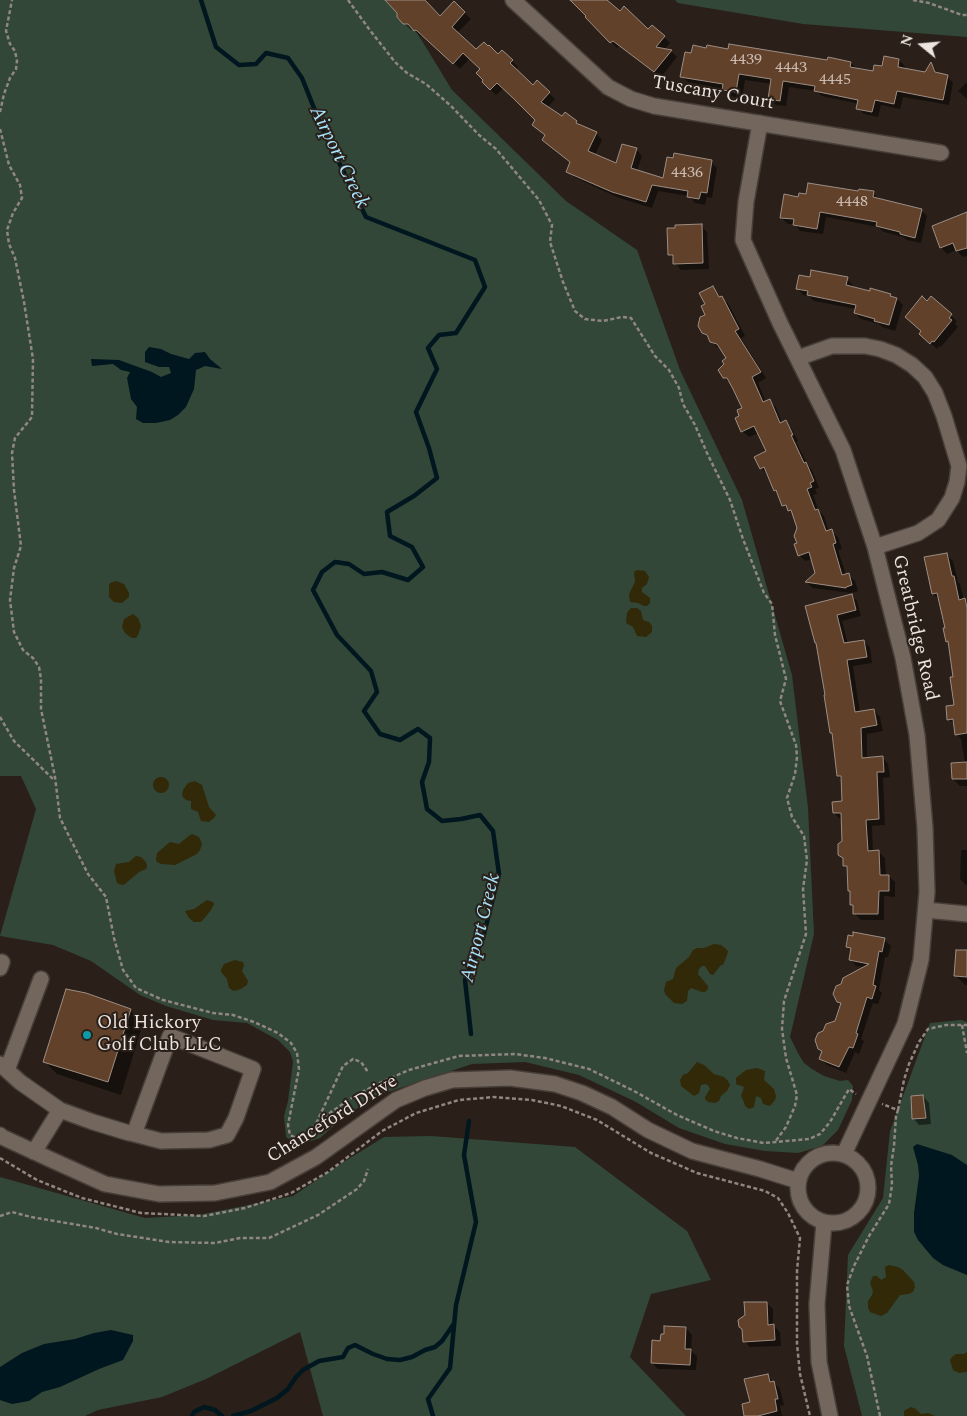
<!DOCTYPE html>
<html>
<head>
<meta charset="utf-8">
<style>
	body { margin:0 }
	#map { position:relative; width:967px; height:1416px; overflow:hidden; background:#2a2019; font-family:Spectral,serif }
	canvas { display:block }
	.north { position:absolute; left:897px; top:20px; width:50px; height:50px; -webkit-text-stroke:4px #2a2019; paint-order:stroke; rotate:287deg; font-size:14px; font-weight:700; line-height:20px; text-align:center; color:#ece4df }
	.north::after { content:''; display:block; margin:auto; width:18px; height:22px; background:#ece4df; clip-path:polygon(50% 0,100% 100%,50% 72%,0 100%) }
</style>
</head>
<body>
<div id="map">
<canvas width="967" height="1416"></canvas>
<div class="north">N</div>
</div>
<script>
const g = document.querySelector('canvas').getContext('2d');
g.lineJoin = 'round';
function paint(path, color) { g.fillStyle = color; g.fill(path, 'evenodd'); }
const toPath = rows => new Path2D(rows.map(r => 'M' + r).join(''));
function stroke(path, color, width, dash) { g.strokeStyle = color; g.lineWidth = width; g.lineCap = dash ? 'butt' : 'round'; g.setLineDash(dash || []); g.stroke(path); }
function drawText(font, color, halo, rows, align = 'center') {
  g.font = font + ' Spectral,serif'; g.lineWidth = 4; g.setLineDash([]); g.textBaseline = 'middle'; g.strokeStyle = halo; g.fillStyle = color; for (const [text, x, y, turn = 0] of rows) {
    g.save(); g.translate(x, y); g.rotate((+turn || 0) * Math.PI / 180); g.textAlign = isNaN(turn) ? turn : align; if (halo) g.strokeText(text, 0, 0); g.fillText(text, 0, 0); g.restore();
  }
}
const green = toPath([
	[0,0,397,0,452,90,566,201,637,250,680,370,742,500,792,675,808,808,814,934,790,1037,799,1055,804,1063,812,1069,824,1076,840,1081,848,1080,853,1086,852,1100,838,1130,822,1146,798,1153,765,1151,725,1144,679,1128,636,1102,579,1075,525,1062,472,1064,376,1096,344,1117,320,1138,305,1143,294,1143,286,1137,284,1116,288,1101,293,1062,290,1052,278,1040,247,1023,213,1020,166,1006,140,995,91,961,53,945,0,936,36,809,21,776,0,776],
	[675,0,967,0,967,37,803,24,678,3],
	[961,1020,967,1022,967,1416,862,1416,844,1346,848,1255,883,1198,890,1131,930,1023],
	[431,1136,575,1147,687,1231,711,1280,651,1294,630,1357,686,1416,323,1416,300,1332,206,1379,162,1397,98,1410,85,1416,0,1416,0,1177,145,1218,199,1215,293,1196,342,1163,384,1137]
]);
const sand = toPath([
	[637,570,645,571,649,577,647,584,642,588,642,592,650,598,650,603,647,606,644,606,638,603,630,602,629,594,635,582,634,572],
	[116,581,124,584,129,593,129,597,122,603,114,602,109,597,109,585,110,583],
	[631,608,637,608,641,611,643,620,649,622,652,626,652,632,646,637,637,636,633,627,626,623,627,613,629,610],
	[133,614,138,618,141,626,138,635,136,638,133,638,130,637,125,633,122,627,124,619],
	'153 785a8 8 0 1 1 16 0a8 8 0 1 1-16 0Z',
	[195,781,202,785,209,807,216,815,214,818,209,822,201,821,198,812,191,809,191,801,186,800,182,796,183,790,188,783],
	[192,834,199,837,202,844,200,850,197,854,175,865,161,864,157,862,156,860,157,853,170,842,179,844,190,835],
	[136,856,141,857,146,862,147,866,146,869,139,872,125,884,122,885,117,883,114,871,116,864,129,862],
	[207,900,213,902,214,904,211,910,202,921,200,922,194,922,189,918,185,911,194,909],
	[714,944,721,945,725,948,728,951,727,955,723,965,721,965,713,975,710,974,705,966,702,966,699,969,698,974,708,986,708,989,705,992,702,992,691,988,688,991,687,1001,682,1004,674,1003,665,994,664,990,666,982,673,979,676,968,689,957,693,950,697,948,704,948],
	[235,960,243,962,244,965,242,971,248,981,247,985,241,989,234,991,229,988,227,979,221,972,221,970,224,964],
	[697,1062,704,1065,714,1074,724,1077,728,1081,730,1085,727,1091,721,1096,719,1101,715,1103,708,1102,705,1099,705,1097,710,1089,708,1085,705,1084,701,1085,699,1093,694,1096,681,1086,680,1080,683,1075,688,1073],
	[757,1068,765,1071,764,1080,774,1089,776,1096,775,1100,770,1106,763,1104,761,1098,756,1096,754,1107,749,1109,745,1106,744,1102,741,1096,744,1087,736,1084,736,1078,746,1070],
	[889,1265,898,1267,903,1270,914,1282,915,1287,913,1292,909,1294,900,1295,887,1313,881,1316,870,1312,868,1308,868,1301,872,1295,873,1291,870,1283,873,1276,877,1276,881,1280,886,1277,885,1267],
	[967,1352,967,1372,959,1373,953,1370,950,1360,952,1357,956,1354,964,1354],
	[911,1407,916,1409,921,1414,928,1413,935,1416,904,1416,904,1411]
]);
const water = toPath([
	[149,347,161,349,171,354,189,359,195,353,205,352,210,359,222,369,205,366,196,370,194,389,186,407,178,415,170,420,156,423,143,423,136,419,137,407,131,399,127,378,130,372,121,370,113,364,92,366,91,359,119,360,152,372,161,377,171,373,169,367,159,367,145,362,145,352],
	[917,1144,952,1155,967,1165,967,1275,943,1265,933,1258,918,1240,914,1232,914,1213,919,1176,918,1165,913,1147],
	[111,1330,133,1335,133,1341,123,1360,99,1369,60,1387,42,1392,29,1401,12,1404,0,1400,0,1367,22,1353,44,1344,75,1339,94,1333]
]);
const shadow = toPath([
	[394,0,428,0,426,2,440,18,454,3,471,19,457,33,476,51,498,55,502,51,518,67,515,70,533,87,537,82,555,99,547,108,562,118,577,122,583,127,596,133,602,140,595,155,617,165,636,149,642,156,637,171,664,179,711,162,717,168,712,198,707,197,705,205,695,203,689,196,658,191,652,208,619,198,574,177,568,171,571,163,543,140,546,136,533,125,537,120,504,88,496,95,483,82,481,69,470,58,460,69,423,35,421,37,414,30,411,30,398,17],
	[572,0,605,0,620,13,649,31,664,37,670,43,664,50,671,51,677,57,661,77,619,46,617,48,586,17,588,16],
	[729,51,851,63,857,69,874,73,883,68,885,57,899,60,905,66,904,70,925,74,931,64,936,70,938,75,947,76,953,83,949,105,903,97,900,109,881,105,878,117,864,114,858,108,859,104,822,96,816,91,789,87,786,106,776,105,770,99,772,84,745,80,742,98,729,96,723,89,688,82,682,76],
	[967,82,967,99,958,91],
	[859,192,873,193,879,199,921,210,927,216,921,243,907,240,903,237,884,232,878,227,826,217,823,234,800,231,794,224,788,224,781,218,799,198],
	[967,215,967,256,963,257,956,250,947,254,941,247],
	[701,226,707,232,709,269,681,270,675,263,675,260,670,255],
	[811,279,847,279,853,285,853,288,871,292,871,290,890,295,897,299,903,305,895,331,882,327,879,324,861,319,855,313,856,309,814,301,809,296,803,295,797,288],
	[713,288,721,298,728,303,745,336,741,338,766,378,758,383,766,402,769,401,776,407,782,423,785,421,791,428,798,441,796,442,808,465,812,470,819,488,815,489,817,494,813,495,819,511,824,516,829,532,831,531,838,537,842,549,838,550,846,575,848,575,855,581,858,591,851,593,812,588,807,582,817,573,812,559,805,561,799,555,799,528,794,515,784,505,780,495,775,490,767,474,761,468,768,451,759,433,749,437,742,431,741,417,744,409,731,384,724,377,728,359,722,349,718,348,703,333,707,315,707,305],
	[931,298,957,321,955,324,958,327,941,347,939,346,937,349,927,340,923,331,927,303],
	[946,554,953,561,958,582,960,584,964,600,967,602,967,786,960,786,953,779,965,763,961,739,957,734,956,726,949,719,956,706,954,678,949,643,947,641,946,629,940,600,933,594],
	[851,595,857,601,861,616,842,621,848,644,863,641,870,647,872,663,853,666,860,713,874,710,880,717,883,731,867,734,867,759,882,757,888,764,890,777,883,778,885,825,872,826,873,852,879,852,885,858,886,876,889,876,895,882,895,897,884,896,884,920,861,920,854,913,854,908,851,904,851,893,849,891,849,870,845,866,843,819,840,819,834,813,844,802,842,780,838,776,834,735,832,733,818,644,816,643],
	[961,850,967,850,967,886,960,879],
	[884,939,891,946,888,957,885,957,879,990,882,993,878,1004,873,1003,861,1039,864,1041,859,1054,855,1052,846,1073,827,1065,821,1059,823,1052,819,1048,836,1022,842,1005,838,1001,865,967,856,966,850,959,852,951,847,946],
	[967,951,967,985,965,985,956,976],
	[130,1010,143,1023,121,1095,57,1074,44,1061],
	[923,1096,929,1103,931,1124,919,1125,913,1118],
	[767,1303,773,1309,773,1325,780,1332,781,1346,750,1347,744,1341],
	[686,1328,692,1335,691,1351,697,1356,696,1370,658,1369,652,1363,662,1342],
	[767,1375,780,1389,784,1405,780,1406,782,1416,746,1416,751,1403]
]);
const stream = toPath([
	[201,0,216,47,239,65,256,64,266,53,288,58,302,78,322,128,366,217,475,260,485,287,456,333,439,335,428,348,437,369,416,412,429,448,437,478,414,496,387,512,390,536,412,547,423,567,408,580,382,572,364,574,349,564,335,562,322,572,313,590,337,635,371,671,377,692,364,711,380,734,400,740,418,729,430,738,429,762,422,782,427,809,442,821,461,819,480,815,493,831,499,874,483,938,465,980,471,1034],
	[192,1416,194,1412,204,1407,215,1410,222,1416],
	[233,1416,251,1411,277,1398,288,1389,296,1377,303,1370,319,1361,343,1357,348,1348,355,1345,373,1354,387,1359,400,1360,412,1357,425,1350,435,1347,442,1341,453,1325],
	[433,1416,428,1399,450,1368,456,1305,476,1222,464,1155,469,1121]
]);
const building = toPath([
	[385,0,425,0,440,16,454,1,465,12,452,27,476,49,484,42,488,46,489,45,498,54,502,50,513,60,510,63,533,85,537,80,550,92,541,102,562,116,565,112,577,121,576,123,597,132,588,151,616,163,622,144,637,148,631,168,663,178,667,157,673,158,674,153,712,160,707,193,701,192,699,199,687,197,688,191,652,185,646,202,612,192,566,172,570,162,542,140,545,135,532,125,535,120,514,99,497,83,490,90,482,82,483,80,476,73,480,69,463,53,453,64,416,30,414,31,408,24,403,24,397,17,397,13,385,0],
	[570,0,607,0,620,11,624,6,648,29,652,25,665,36,656,47,672,50,654,72,613,41,610,43,585,17,586,16,570,0],
	[729,44,827,60,828,57,851,62,850,67,873,71,874,65,882,66,884,56,899,59,898,67,925,72,931,62,935,72,948,75,943,100,897,91,894,104,875,100,872,112,856,109,858,100,814,91,815,86,783,81,780,101,768,99,771,79,739,74,736,92,722,90,723,84,680,77,685,52,691,53,693,45,706,48,707,45,728,49,729,44],
	[808,183,858,191,859,189,874,191,873,197,922,209,915,238,900,234,900,232,876,226,877,222,820,212,817,229,793,225,794,219,780,218,784,194,798,197,799,193,806,194,808,183],
	[967,212,967,248,956,251,953,243,940,248,932,226,967,212],
	[702,224,703,263,673,264,673,255,668,255,667,228,675,228,675,225,702,224],
	[811,270,848,277,846,285,870,291,870,288,891,294,890,296,897,298,889,325,874,321,875,319,854,313,856,305,807,295,808,291,796,289,799,275,810,277,811,270],
	[713,286,719,297,722,296,739,329,735,331,761,372,752,377,763,402,770,399,780,423,786,420,793,435,791,435,804,463,806,462,814,481,810,483,812,487,807,489,815,510,818,509,826,531,832,529,836,543,833,544,842,575,849,573,852,585,846,587,846,588,805,582,815,573,809,552,798,556,794,544,797,543,794,536,797,528,791,510,788,511,786,505,782,506,776,490,774,491,764,467,760,469,754,457,766,451,754,426,741,432,735,418,739,416,737,410,742,408,733,389,727,378,723,378,718,370,724,364,722,361,726,358,717,344,710,342,707,335,702,333,698,326,700,317,705,315,701,306,705,304,699,293,713,286],
	[922,296,927,301,931,296,952,314,949,318,952,320,934,342,932,341,930,344,919,334,921,331,905,317,922,296],
	[947,553,952,576,954,576,959,600,965,598,967,608,967,733,955,735,953,719,947,720,946,706,954,705,950,677,953,677,948,641,946,642,943,628,945,628,937,593,932,594,924,557,947,553],
	[852,594,856,610,837,615,844,643,864,640,867,657,847,660,855,712,874,709,877,725,861,728,862,758,883,756,884,772,877,772,879,819,866,820,868,851,879,850,880,875,889,875,889,891,879,891,878,914,853,914,853,905,850,905,850,891,848,891,847,866,843,866,843,858,838,855,838,844,842,841,841,813,833,813,832,802,842,801,841,776,837,776,832,733,830,733,824,695,825,695,816,643,815,643,805,606,852,594],
	[967,762,967,779,952,779,951,763,967,762],
	[853,932,885,938,882,952,879,951,873,985,876,986,872,999,867,997,856,1033,858,1034,853,1048,849,1047,839,1067,819,1059,822,1051,818,1049,815,1040,818,1033,823,1031,826,1024,835,1021,841,1003,837,1002,833,994,836,986,841,984,843,978,869,964,849,960,851,948,846,947,848,935,853,936,853,932],
	[956,950,967,950,967,977,954,976,956,950],
	[66,989,86,993,131,1009,108,1082,43,1062,66,989],
	[923,1095,926,1118,912,1119,911,1096,923,1095],
	[744,1302,767,1302,768,1325,774,1324,775,1340,743,1342,742,1329,739,1327,738,1320,745,1315,744,1302],
	[664,1326,686,1327,685,1349,691,1349,690,1365,651,1363,652,1340,660,1341,661,1334,664,1334,664,1326],
	[768,1374,770,1382,774,1381,778,1399,775,1399,777,1411,758,1416,744,1416,742,1404,750,1402,744,1379,768,1374]
]);
const path = toPath([
	[348,0,369,29,395,62,407,73,426,84,451,106,479,135,496,149,539,200,552,225,550,242,563,282,575,311,585,319,603,321,622,317,631,318,655,356,669,370,679,388,683,404,695,425,707,453,730,500,743,539,764,593,772,604,775,635,786,679,780,701,796,745,797,757,795,774,787,798,792,817,804,836,807,860,803,889,806,934,784,1001,782,1029,786,1058,797,1095,795,1106,786,1127,775,1142],
	[913,0,929,3,962,15,967,15],
	[0,112,4,94,10,78,16,69,17,61,15,51,10,44,6,31,12,0],
	[0,129,9,165,20,185,22,198,13,213,7,230,9,244,15,258,24,302,33,359,32,417,15,438,12,453,14,490,21,546,14,568,10,600,14,632,23,650,33,658,39,667,41,679,41,709,55,777,60,818,88,874,106,897,114,938,123,970,136,988,163,1000,213,1013,233,1015,254,1022,278,1033,291,1043,297,1053,299,1069,288,1125,290,1135,296,1138,306,1136,314,1128,343,1066,353,1059,361,1062,368,1072],
	[0,717,14,741,54,780],
	[962,1025,967,1053],
	[898,1110,904,1080,909,1064,919,1042,928,1029,946,1025,967,1025],
	[315,1127,331,1112,356,1095,386,1080,409,1070,459,1056,515,1054,545,1058,589,1069,634,1091,677,1115,714,1131,737,1138,764,1143,809,1139,820,1134,830,1122,849,1089,856,1094],
	[0,1158,37,1180,82,1198,141,1213,204,1216,245,1208,291,1193,328,1172,382,1131,416,1113,459,1100,494,1097,532,1100,561,1106,597,1120,651,1153,697,1173,765,1191,778,1198,788,1213,800,1238,797,1271,797,1344,800,1374,810,1416],
	[0,1216,12,1212,31,1217,96,1228,117,1234,169,1242,215,1243,240,1238,269,1238,318,1215,357,1189,364,1181,368,1169],
	[880,1416,867,1356,849,1306,847,1285,854,1266,869,1236,889,1204,892,1185,891,1166,894,1146,896,1116,898,1110,882,1104]
]);
const minor = toPath([
	[513,0,608,87,631,99,654,106,941,153],
	[760,123,746,202,743,240,780,323,843,450,875,547,903,658,917,735,925,828,927,892,921,960,905,1024,844,1154],
	[798,358,832,346,865,346,880,349,896,355,912,365,925,377,935,393,944,416,959,466,957,482,952,498,938,520,918,533,875,547],
	[926,910,967,914],
	[0,968,2,962],
	[0,1064,20,1082,60,1110,34,1152],
	[7,1070,41,979],
	[60,1110,93,1122,129,1133,134,1134,161,1141,209,1140,227,1135,236,1118,253,1069,170,1036,134,1134],
	[0,1135,2,1137,54,1161,105,1184,159,1194,215,1193,270,1182,316,1157,396,1100,425,1088,452,1080,510,1078,555,1084,582,1093,612,1107,648,1130,692,1151,760,1169,798,1181],
	'798 1188a35 35 0 1 1 70 0a35 35 0 1 1-70 0Z',
	[824,1223,817,1304,818,1334,819,1362,830,1416]
]);
const markers = [
	[87,1035,5,"#0f9aa8"]
];
const numberNames = [
	["4439",746,61],
	["4443",791,69],
	["4445",835,81],
	["4436",687,174],
	["4448",852,203]
];
const streetNames = [
	["Tuscany Court",713,94,10],
	["Greatbridge Road",914,628,77],
	["Chanceford Drive",333,1120,-32]
];
const poiNames = [
	["Old Hickory",97,1024],
	["Golf Club LLC",97,1046]
];
const waterNames = [
	["Airport Creek",338,158,64],
	["Airport Creek",482,928,-76]
];
paint(green, '#324737');
paint(sand, '#312908');
paint(water, '#01171f');
paint(shadow, '#0007');
stroke(stream, '#01171f', 4.5);
paint(building, '#62412a');
stroke(building, '#9c8e85', 1);
stroke(minor, '#473e39', 18);
stroke(path, '#908781', 2.5, [4, 2.5]);
stroke(minor, '#72665d', 15);
for (const [x, y, r, color] of markers) { const dot = new Path2D(); dot.arc(x, y, r, 0, 2 * Math.PI); g.fillStyle = color; g.fill(dot); stroke(dot, '#2a2019', 2); }
drawText('16px', '#cabbb2', null, numberNames);
drawText('19px', '#ece4df', '#2a2019', streetNames);
drawText('19px', '#ece4df', '#2a2019', poiNames, 'left');
drawText('italic 20px', '#a6e3fd', '#2a2019', waterNames);
</script>
</body>
</html>
